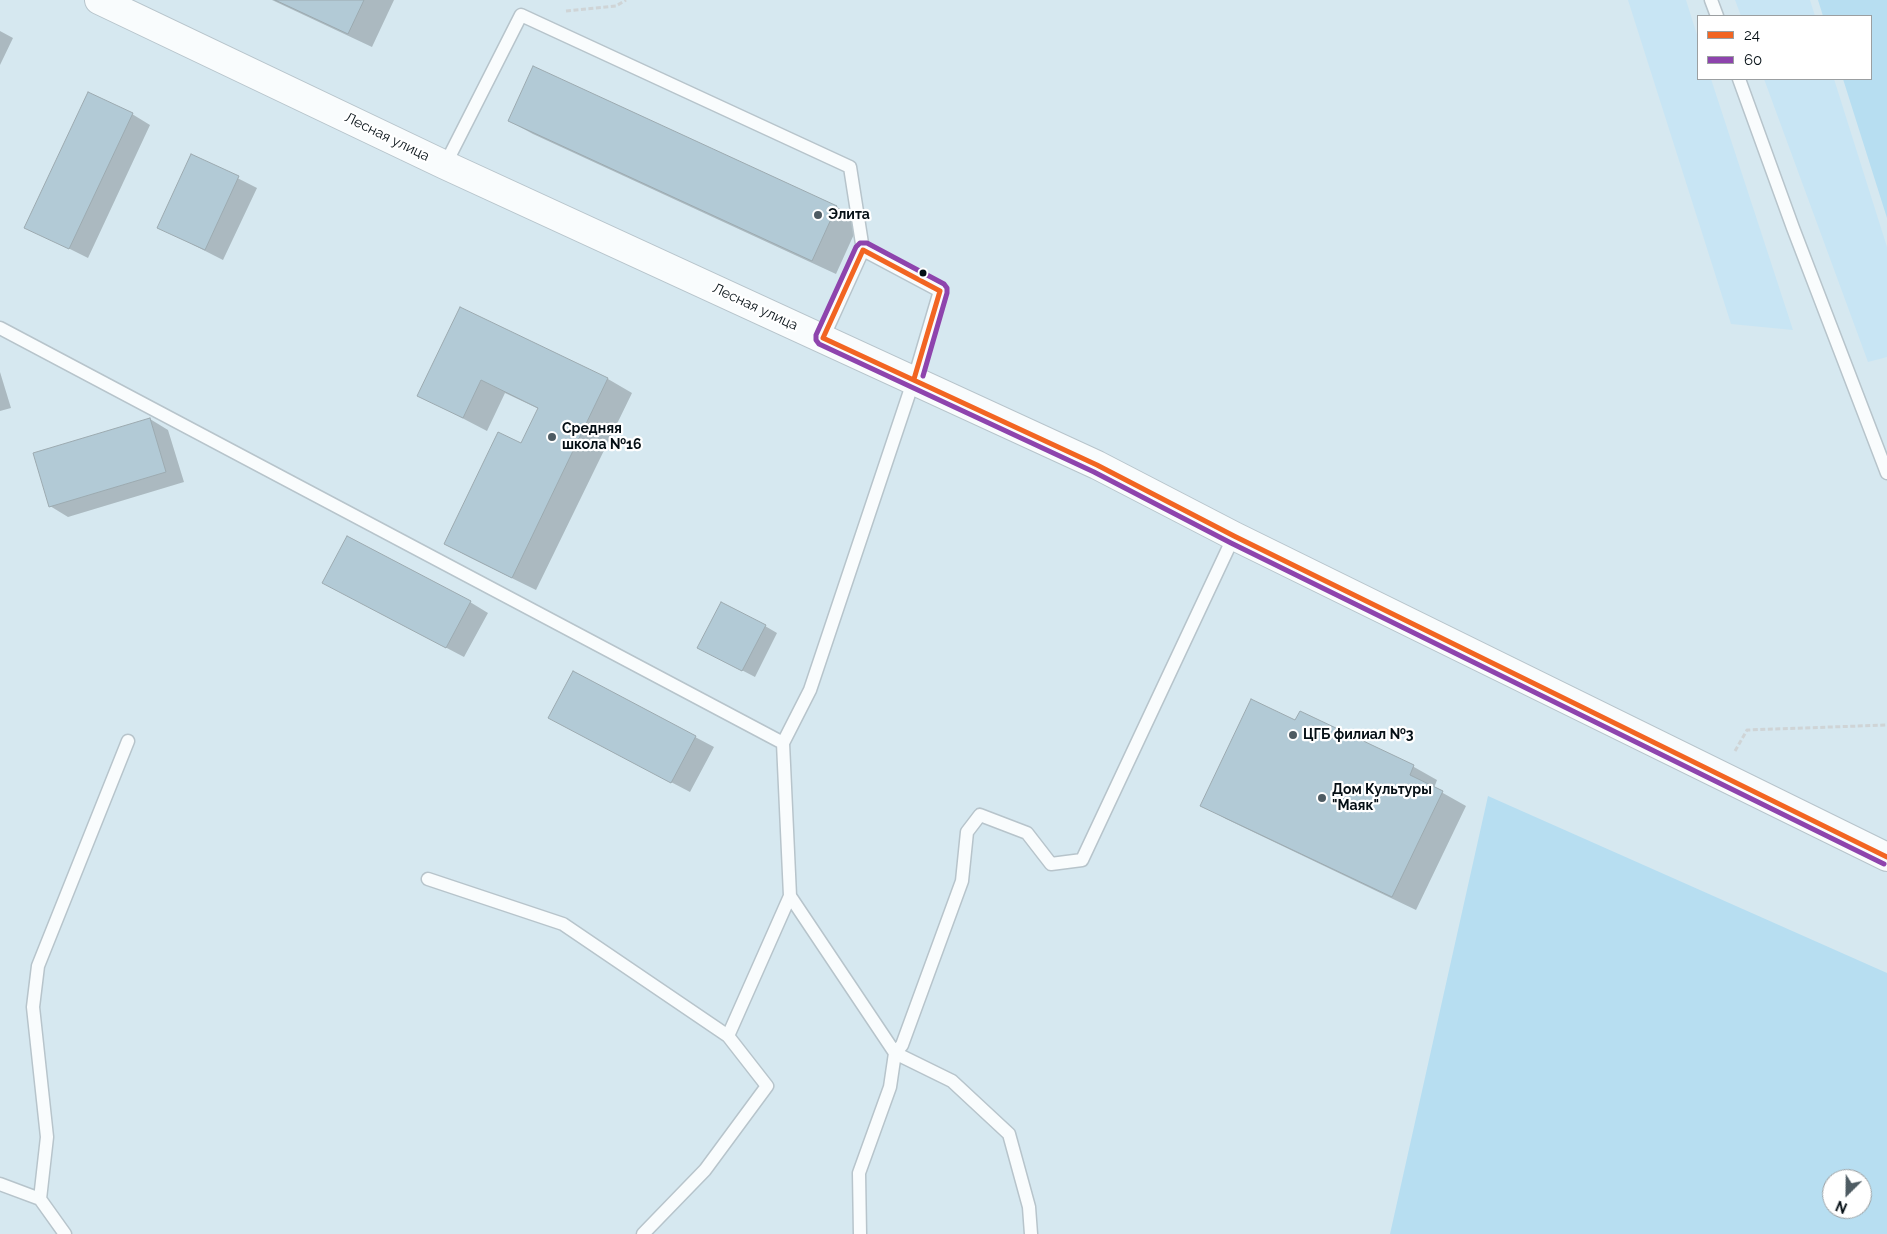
<!DOCTYPE html>
<html>
<head>
<meta charset="utf-8">
<style>
	body { margin:0 }
	#map { position:relative; width:1887px; height:1234px; overflow:hidden; background:#d6e8f0; font-family:Raleway,sans-serif }
	canvas { display:block }
	.legend { position:absolute; left:1697px; top:15px; width:175px; height:65px; box-sizing:border-box; background:#fff; border:1px solid #9b9fa1; margin:0; padding:6px 9px; list-style:none; font-size:15px; color:#050f15 }
	.legend li { display:flex; align-items:center; gap:10px; height:25px }
	.legend b { width:25px; border:1px solid #9b9fa1 }
	.north { position:absolute; left:1822px; top:1169px; width:50px; height:50px; box-sizing:border-box; background:#fff; border:1px solid #9b9fa1; border-radius:50%; rotate:203deg; font-size:14px; font-weight:700; line-height:20px; text-align:center; color:#050f15 }
	.north::after { content:''; display:block; margin:auto; width:18px; height:22px; background:#4e5b62; clip-path:polygon(50% 0,100% 100%,50% 72%,0 100%) }
</style>
</head>
<body>
<div id="map">
<canvas width="1887" height="1234"></canvas>
<ul class="legend">
<li><b style="height:6px;background:#f26522"></b>24</li>
<li><b style="height:6px;background:#8e44ad"></b>60</li>
</ul>
<div class="north">N</div>
</div>
<script>
const g = document.querySelector('canvas').getContext('2d');
g.lineJoin = 'round';
function paint(path, color) { g.fillStyle = color; g.fill(path, 'evenodd'); }
const toPath = rows => new Path2D(rows.map(r => 'M' + r).join(''));
function stroke(path, color, width, dash) { g.strokeStyle = color; g.lineWidth = width; g.lineCap = dash ? 'butt' : 'round'; g.setLineDash(dash || []); g.stroke(path); }
function drawText(font, color, halo, rows, align = 'center') {
  g.font = font + ' Raleway,sans-serif'; g.lineWidth = 4.5; g.setLineDash([]); g.textBaseline = 'middle'; g.strokeStyle = halo; g.fillStyle = color; for (const [text, x, y, turn = 0] of rows) {
    g.save(); g.translate(x, y); g.rotate((+turn || 0) * Math.PI / 180); g.textAlign = isNaN(turn) ? turn : align; if (halo) g.strokeText(text, 0, 0); g.fillText(text, 0, 0); g.restore();
  }
}
const built = toPath([
	[1628,0,1686,0,1698,38,1698,79,1711,79,1793,330,1731,324],
	[1735,0,1810,0,1815,16,1741,16],
	[1764,79,1834,79,1887,247,1887,357,1868,362]
]);
const green = toPath([
	[1818,0,1887,0,1887,218,1843,79,1871,79,1871,16,1823,16],
	[1488,796,1887,973,1887,1234,1390,1234],
	[1832,1179,1862,1179,1862,1209,1832,1209]
]);
const shadow = toPath([
	[272,0,394,0,372,47],
	[0,31,13,38,0,65],
	[132,114,150,125,88,258,26,227],
	[509,121,837,207,860,221,836,274,533,134],
	[192,155,257,188,223,260,158,227],
	[460,308,608,379,632,393,536,590,469,557,445,544,521,445,539,409,505,393,487,431,418,395],
	[0,372,11,408,0,411],
	[150,419,168,430,184,482,68,517,50,506],
	[342,593,470,602,488,613,464,657],
	[765,626,777,633,755,677,711,654],
	[574,673,714,747,690,792,568,728],
	[1300,712,1414,767,1437,780,1434,788,1466,806,1416,910,1226,819,1202,805,1295,722]
]);
const building = toPath([
	[275,0,364,0,348,34,275,0],
	[533,66,837,206,812,261,508,121,533,66],
	[88,92,133,113,69,249,24,228,88,92],
	[191,154,239,176,205,250,157,228,191,154],
	[460,307,608,378,512,578,444,544,498,432,521,443,538,408,481,380,463,418,417,396,460,307],
	[150,418,166,472,49,507,33,453,150,418],
	[347,536,471,601,446,648,322,583,347,536],
	[721,602,766,625,742,671,697,648,721,602],
	[573,671,696,736,671,783,548,718,573,671],
	[1251,699,1295,720,1300,711,1414,765,1410,775,1443,791,1392,897,1200,806,1251,699]
]);
const path = toPath([
	[566,11,616,6,626,0],
	[1735,751,1747,730,1887,725]
]);
const service = toPath([
	[1711,0,1717,16],
	[1739,79,1793,228,1887,473],
	[445,165,521,15,850,167,863,250],
	[0,328,783,743,810,690,914,379,940,291,863,250,823,338],
	[428,879,563,924,728,1036],
	[790,896,895,1053,890,1087,859,1173,860,1234],
	[0,1184,40,1199,65,1234],
	[40,1199,47,1137,33,1007,38,966,128,741],
	[643,1234,705,1170,767,1086,728,1036,790,896,783,743],
	[1031,1234,1029,1207,1009,1134,952,1081,895,1053,902,1045,962,881,967,832,980,815,1027,833,1051,864,1082,860,1234,536]
]);
const tertiary = toPath([
	[99,0,445,165,1097,465,1234,536,1887,857]
]);
const bus1 = toPath([
	[914,379,940,291,863,250,823,338,1097,465,1234,536,1887,857]
]);
const bus2 = toPath([
	[923,376,947,293,947,288,944,284,867,243,860,243,856,247,816,335,816,340,819,344,1094,472,1231,543,1884,864]
]);
const markers = [
	[818,215,5,"#4e5b62"],
	[923,273,4.5,"#050f15"],
	[552,437,5,"#4e5b62"],
	[1293,735,5,"#4e5b62"],
	[1322,798,5,"#4e5b62"]
];
const streetNames = [
	["Лесная улица",387,137,26],
	["Лесная улица",755,307,25]
];
const poiNames = [
	["Элита",828,215],
	["Средняя",562,429],
	["школа №16",562,445],
	["ЦГБ филиал №3",1303,735],
	["Дом Культуры",1332,790],
	["\"Маяк\"",1332,806]
];
paint(built, '#c8e5f4');
paint(green, '#b7def1');
paint(shadow, '#0003');
paint(building, '#b2cad6');
stroke(building, '#9caab0', 1);
stroke(service, '#b7c4cb', 15);
stroke(tertiary, '#b7c4cb', 30);
stroke(path, '#cfd4d6', 3, [5, 2.5]);
stroke(service, '#f9fcfd', 12);
stroke(tertiary, '#f9fcfd', 28);
stroke(bus1, '#f26522', 5);
stroke(bus2, '#8e44ad', 5);
for (const [x, y, r, color] of markers) { const dot = new Path2D(); dot.arc(x, y, r, 0, 2 * Math.PI); g.fillStyle = color; g.fill(dot); stroke(dot, '#fff', 2); }
drawText('14px', '#050f15', '#fff', streetNames);
drawText('bold 14px', '#050f15', '#fff', poiNames, 'left');
</script>
</body>
</html>
